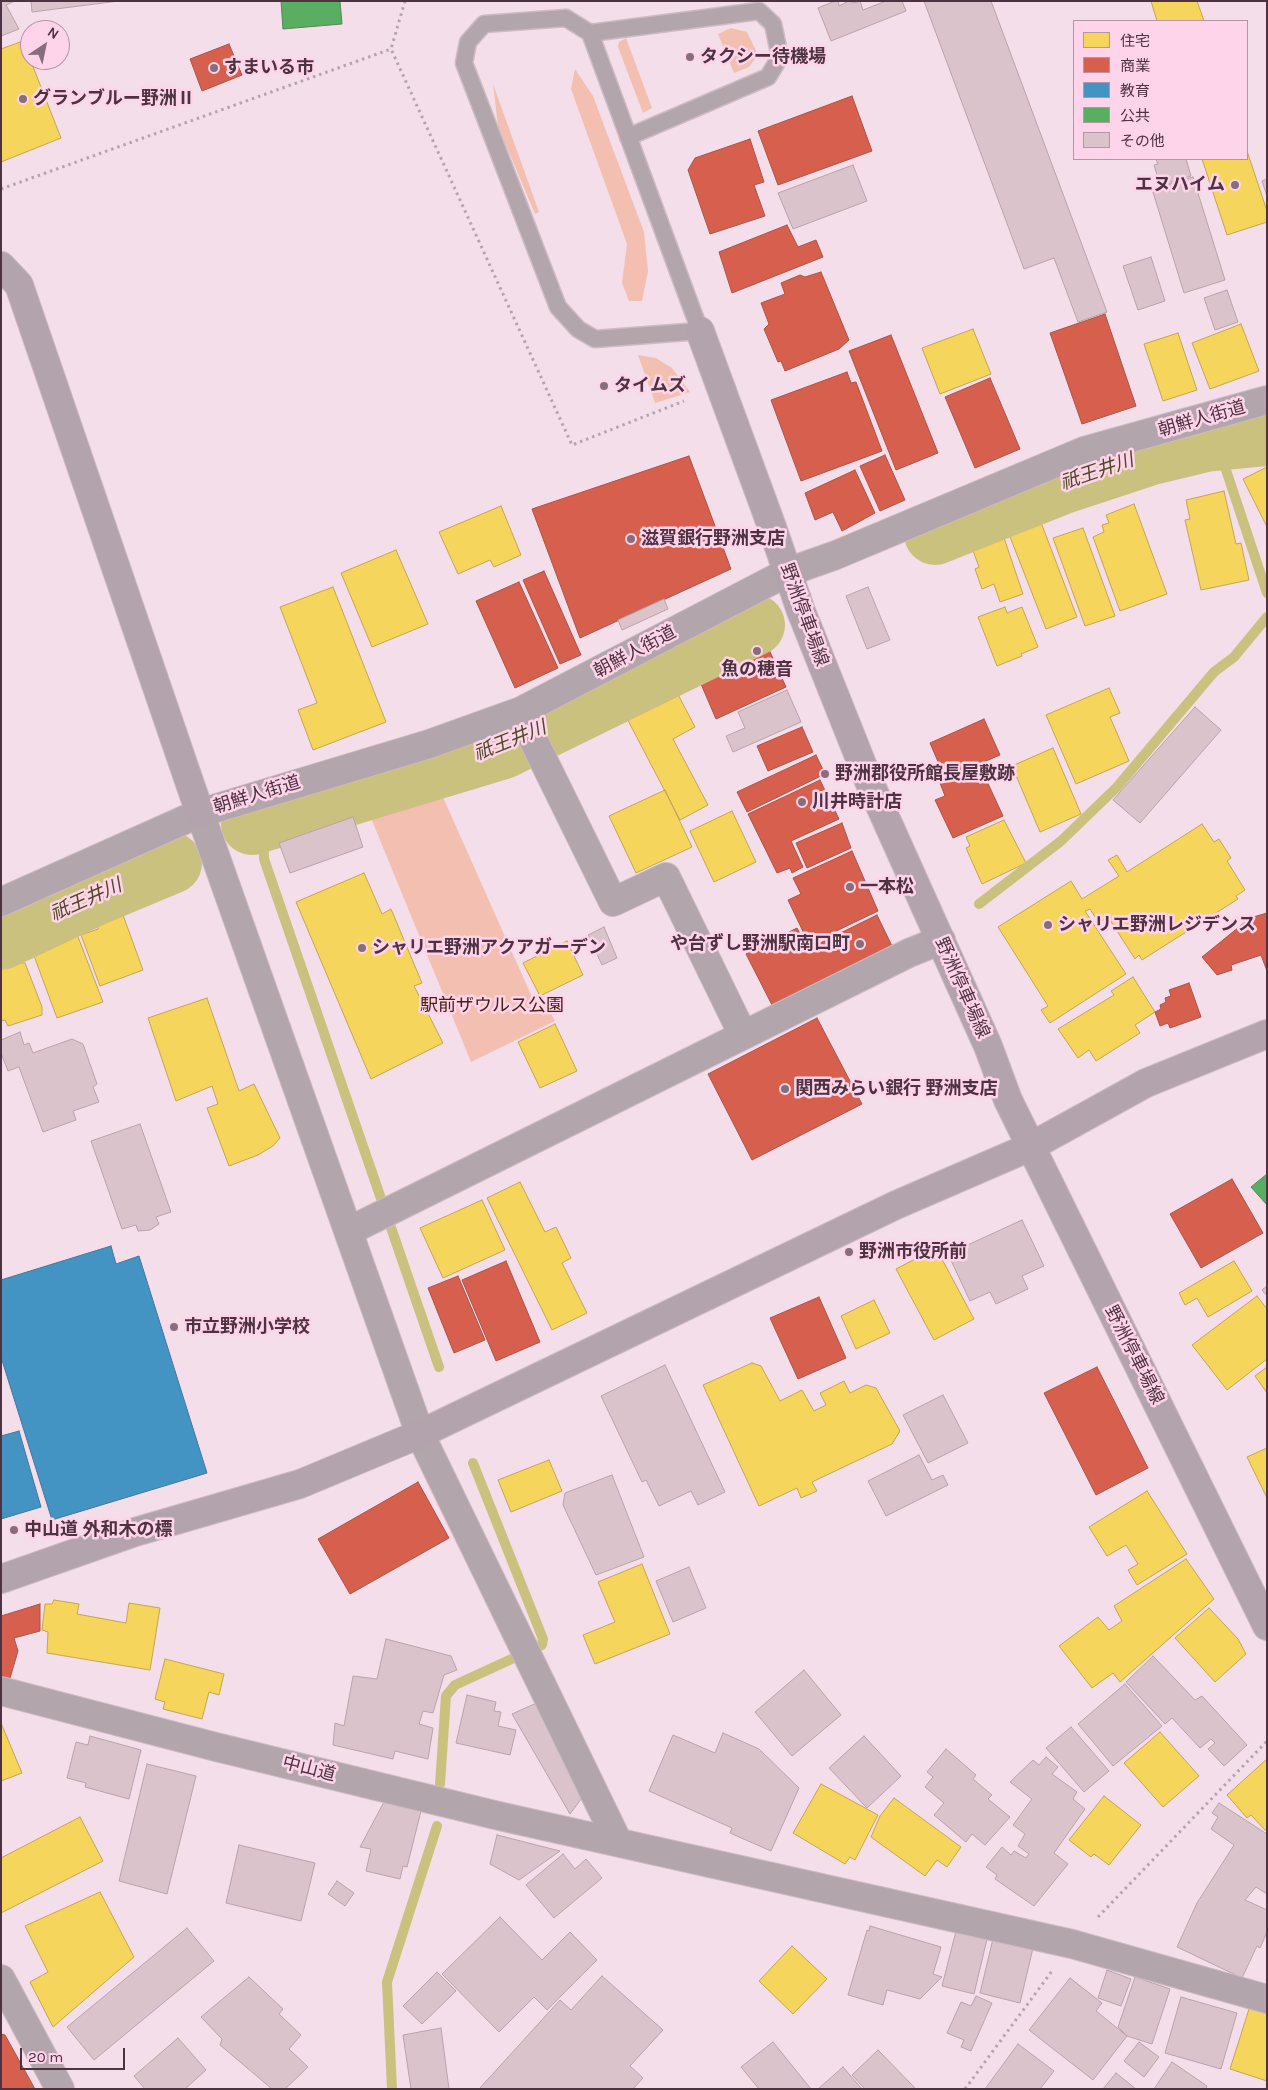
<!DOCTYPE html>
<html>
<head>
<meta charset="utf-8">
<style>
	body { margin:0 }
	#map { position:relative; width:1268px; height:2090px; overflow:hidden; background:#f4dee9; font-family:Karla,"Noto Sans JP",sans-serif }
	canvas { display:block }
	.frame { position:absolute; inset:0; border:2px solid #4d3241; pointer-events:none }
	.legend { position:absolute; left:1073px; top:20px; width:175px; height:140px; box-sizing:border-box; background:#fed4ea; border:1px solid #b793a6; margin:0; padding:6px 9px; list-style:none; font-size:15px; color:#4d3241 }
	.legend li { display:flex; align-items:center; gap:10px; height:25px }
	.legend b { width:25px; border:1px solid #b793a6 }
	.north { position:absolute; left:20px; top:20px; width:50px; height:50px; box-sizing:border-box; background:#fed4ea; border:1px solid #b793a6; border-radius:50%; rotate:34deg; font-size:14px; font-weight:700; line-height:20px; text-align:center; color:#4d3241 }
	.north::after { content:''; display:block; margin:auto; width:18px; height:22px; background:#876e7c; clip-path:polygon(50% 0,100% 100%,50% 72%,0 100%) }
	.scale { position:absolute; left:20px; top:2048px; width:105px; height:22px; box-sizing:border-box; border:2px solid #4d3241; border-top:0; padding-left:6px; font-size:15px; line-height:18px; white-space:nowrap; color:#4d3241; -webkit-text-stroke:4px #fed4ea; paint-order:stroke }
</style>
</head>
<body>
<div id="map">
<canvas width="1268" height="2090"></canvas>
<div class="frame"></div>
<ul class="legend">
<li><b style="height:14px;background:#f6d55c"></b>住宅</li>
<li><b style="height:14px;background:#d6604d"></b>商業</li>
<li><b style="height:14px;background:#4393c3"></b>教育</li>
<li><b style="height:14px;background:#5aae61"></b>公共</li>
<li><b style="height:14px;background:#dbc3cb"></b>その他</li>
</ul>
<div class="north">N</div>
<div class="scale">20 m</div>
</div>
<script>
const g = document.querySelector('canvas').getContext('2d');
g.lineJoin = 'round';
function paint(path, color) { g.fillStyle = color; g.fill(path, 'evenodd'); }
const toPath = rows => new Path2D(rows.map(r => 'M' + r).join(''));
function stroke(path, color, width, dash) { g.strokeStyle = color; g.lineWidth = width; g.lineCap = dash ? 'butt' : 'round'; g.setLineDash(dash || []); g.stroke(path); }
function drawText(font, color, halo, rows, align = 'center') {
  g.font = font + ' Karla,"Noto Sans JP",sans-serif'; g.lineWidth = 5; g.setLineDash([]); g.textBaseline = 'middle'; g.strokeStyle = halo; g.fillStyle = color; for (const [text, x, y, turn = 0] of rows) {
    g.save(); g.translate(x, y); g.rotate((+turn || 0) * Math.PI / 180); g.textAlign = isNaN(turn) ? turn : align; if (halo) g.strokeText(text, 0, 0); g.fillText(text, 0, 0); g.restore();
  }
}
const green = toPath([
	[731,28,747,32,758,55,749,67,734,73,718,34],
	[626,38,652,108,643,113,618,47,619,42],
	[575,69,593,96,644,232,648,271,642,301,629,301,622,283,627,244,571,89],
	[493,84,539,212,535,214,498,126],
	[638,355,656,358,672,368,690,392,655,403],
	[438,786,535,1004,544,1001,555,1021,471,1062,364,801]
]);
const homes = toPath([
	[1151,1,1197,1,1204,21,1157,21,1151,1],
	[23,41,61,138,1,162,1,49,23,41],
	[1247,151,1267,211,1267,222,1227,235,1202,159,1247,159,1247,151],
	[1241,324,1259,371,1210,389,1192,343,1241,324],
	[973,329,991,374,940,394,922,348,973,329],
	[1178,333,1197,390,1163,401,1144,344,1178,333],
	[1267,467,1267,527,1243,479,1267,467],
	[1224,491,1236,544,1241,543,1249,580,1201,590,1185,520,1190,519,1186,500,1224,491],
	[1134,504,1167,594,1120,611,1093,537,1104,532,1102,525,1109,523,1106,515,1134,504],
	[501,506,521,555,494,567,490,560,458,574,439,532,501,506],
	[1037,512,1077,617,1046,629,1005,524,1037,512],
	[1000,526,1023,594,1000,602,994,584,982,589,975,569,979,567,968,537,1000,526],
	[1083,528,1115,616,1085,626,1053,538,1083,528],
	[396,550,428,624,372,647,341,573,396,550],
	[333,587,386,722,313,750,298,710,317,703,280,607,333,587],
	[1005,607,1007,613,1022,607,1038,647,1021,654,1022,656,997,666,978,617,1005,607],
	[671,681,695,727,673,739,708,805,680,820,621,707,671,681],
	[1109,688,1120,713,1110,717,1129,761,1076,784,1046,715,1109,688],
	[1053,748,1081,814,1040,832,1012,766,1053,748],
	[665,790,692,847,636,873,609,816,665,790],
	[732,811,756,862,714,882,690,831,732,811],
	[1004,820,1026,863,982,884,966,848,970,846,966,837,1004,820],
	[1202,824,1214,842,1219,839,1231,858,1227,861,1245,890,1236,896,1238,899,1142,960,1139,955,1135,959,1108,917,1099,923,1090,909,1085,911,1126,974,1050,1023,1041,1010,1048,1006,998,927,1071,881,1082,899,1119,876,1108,860,1117,855,1127,872,1202,824],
	[364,873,382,914,391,909,422,983,414,986,443,1043,371,1079,296,902,364,873],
	[123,915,143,970,100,986,81,935,98,929,97,924,123,915],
	[75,929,103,1002,57,1018,30,945,75,929],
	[567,941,583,975,540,996,523,963,567,941],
	[19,954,22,963,25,963,42,1007,42,1015,8,1026,5,1020,1,1021,1,958,2,961,19,954],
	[1133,977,1155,1012,1135,1025,1140,1033,1096,1061,1089,1050,1078,1058,1058,1029,1114,995,1111,991,1133,977],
	[207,998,239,1091,254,1084,280,1138,273,1146,258,1155,229,1166,207,1108,218,1104,212,1086,176,1101,148,1018,207,998],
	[555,1024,577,1071,540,1088,518,1042,555,1024],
	[520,1182,545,1232,556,1227,571,1258,562,1263,587,1313,552,1330,487,1198,520,1182],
	[482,1200,505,1250,443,1278,420,1228,482,1200],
	[936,1248,974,1319,934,1340,896,1269,936,1248],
	[1234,1261,1252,1291,1208,1317,1197,1298,1185,1305,1179,1293,1234,1261],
	[1257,1296,1267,1309,1267,1359,1227,1390,1192,1345,1257,1296],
	[874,1300,890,1333,856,1349,841,1316,874,1300],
	[752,1363,761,1366,780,1401,802,1390,814,1411,826,1405,820,1393,844,1381,850,1393,866,1385,876,1388,900,1431,892,1444,812,1482,817,1491,801,1498,797,1488,759,1506,703,1385,752,1363],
	[1267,1367,1267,1393,1255,1376,1267,1367],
	[1267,1448,1267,1498,1247,1457,1267,1448],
	[549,1460,562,1491,511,1512,498,1480,549,1460],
	[1147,1491,1187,1554,1137,1585,1128,1570,1138,1564,1126,1545,1107,1556,1089,1527,1147,1491],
	[1186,1559,1214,1599,1120,1682,1113,1673,1092,1688,1059,1646,1098,1617,1109,1630,1122,1621,1114,1606,1186,1559],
	[642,1564,670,1634,595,1664,583,1635,615,1622,598,1582,642,1564],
	[54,1600,79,1604,77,1614,126,1623,129,1603,160,1608,150,1670,47,1653,48,1632,42,1630,45,1604,52,1604,54,1600],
	[1209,1608,1238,1639,1246,1654,1215,1682,1175,1638,1209,1608],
	[165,1659,224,1674,219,1695,209,1692,202,1719,163,1709,165,1702,155,1699,165,1659],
	[1,1723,22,1773,1,1781,1,1723],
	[1160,1732,1199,1776,1163,1807,1124,1763,1160,1732],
	[1267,1759,1267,1832,1251,1815,1247,1818,1227,1795,1267,1759],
	[821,1784,878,1815,855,1860,850,1857,845,1864,793,1833,821,1784],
	[1104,1796,1141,1825,1109,1865,1094,1854,1091,1857,1069,1840,1104,1796],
	[894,1798,961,1847,947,1867,937,1860,925,1876,871,1837,880,1816,894,1798],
	[80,1817,103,1861,1,1913,1,1858,80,1817],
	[100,1892,134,1957,53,2027,30,1982,48,1972,25,1926,100,1892],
	[792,1946,827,1979,793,2014,759,1981,792,1946],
	[1250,2006,1267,2012,1267,2081,1230,2069,1250,2006]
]);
const shops = toPath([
	[229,44,242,75,202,91,190,59,229,44],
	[852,96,872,151,778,185,758,131,852,96],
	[750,139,764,182,754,185,765,216,710,234,688,170,695,158,750,139],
	[787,225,798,247,816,240,823,257,732,293,719,252,787,225],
	[821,272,849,340,839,349,785,371,781,361,778,362,764,329,769,324,761,303,785,294,781,283,800,275,805,277,821,272],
	[1105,314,1136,406,1082,424,1050,333,1105,314],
	[891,335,938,453,896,470,849,351,891,335],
	[847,372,851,383,856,382,882,451,801,481,771,400,847,372],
	[990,378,1020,449,975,468,945,397,990,378],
	[885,455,905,500,880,511,860,466,885,455],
	[689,456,731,569,580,638,532,509,689,456],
	[855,470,875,513,842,531,833,512,815,520,805,493,855,470],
	[544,571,581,655,560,664,523,580,544,571],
	[519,582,558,668,515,688,476,601,519,582],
	[761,632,786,687,716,719,692,663,761,632],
	[984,719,1000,755,979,764,1003,816,953,838,935,800,945,796,937,775,942,771,930,743,984,719],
	[802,727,813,752,768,771,757,746,802,727],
	[816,755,825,774,747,812,737,792,816,755],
	[820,780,839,819,791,841,803,867,792,873,790,868,777,873,748,814,820,780],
	[842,823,851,848,807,868,796,843,842,823],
	[852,851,878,911,809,944,788,900,801,894,793,878,852,851],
	[1267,913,1267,971,1261,955,1231,965,1232,970,1217,975,1202,957,1250,918,1267,913],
	[877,915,892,946,772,1005,746,954,797,928,808,949,877,915],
	[1189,983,1201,1017,1170,1028,1168,1023,1160,1026,1155,1012,1161,1009,1160,1005,1166,1002,1165,998,1171,996,1169,990,1189,983],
	[817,1018,862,1104,752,1160,708,1074,817,1018],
	[1232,1179,1263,1233,1201,1268,1170,1214,1232,1179],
	[506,1261,540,1342,496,1361,462,1280,506,1261],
	[458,1276,485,1340,454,1353,428,1288,458,1276],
	[819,1297,846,1358,798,1379,770,1318,819,1297],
	[1097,1367,1148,1468,1096,1495,1044,1393,1097,1367],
	[418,1482,449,1538,350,1594,318,1539,418,1482],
	[40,1604,40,1631,14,1638,18,1651,10,1678,1,1676,1,1616,40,1604],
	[1,2034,5,2035,35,2089,1,2089,1,2034]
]);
const schools = toPath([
	[111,1246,116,1264,139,1256,207,1473,52,1520,1,1357,1,1280,111,1246],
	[19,1431,41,1507,1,1519,1,1436,19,1431]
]);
const public = toPath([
	[281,1,340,1,342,24,283,29,281,1],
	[1267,1174,1267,1205,1251,1187,1267,1174]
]);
const stream = toPath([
	[1216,440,1267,593],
	[263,820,264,859,439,1367],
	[979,904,1061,841,1117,787,1214,672,1234,657,1267,617],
	[440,1784,446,1696,455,1685,542,1645,543,1639,473,1463],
	[392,2089,387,1982,437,1826]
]);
const river = toPath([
	[935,534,1063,483,1151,454,1205,441,1267,435],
	[252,824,503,748,754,625],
	[1,939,92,896,171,863]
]);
const building = toPath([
	[1,1,15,1,6,5,19,29,1,36,1,1],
	[31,1,119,1,32,12,31,1],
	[835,1,838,1,839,6,849,1,854,3,860,1,863,10,886,1,902,1,906,11,831,41,818,8,835,1],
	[924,1,991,1,1107,312,1078,322,1054,258,1024,269,924,1],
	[1156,159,1186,159,1191,176,1160,185,1154,165,1158,164,1156,159],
	[853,165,867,201,793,229,778,193,853,165],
	[1193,177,1225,280,1184,293,1152,189,1193,177],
	[1267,179,1267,196,1262,181,1267,179],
	[1151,257,1165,301,1138,310,1123,266,1151,257],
	[1227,290,1238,322,1215,330,1204,298,1227,290],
	[868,587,890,640,867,649,846,596,868,587],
	[664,599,668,609,622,630,618,620,664,599],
	[787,690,801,722,733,752,726,736,745,728,738,712,787,690],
	[1195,707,1221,730,1140,823,1113,800,1195,707],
	[353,817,363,847,290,873,279,843,353,817],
	[604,927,617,958,602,965,588,935,604,927],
	[20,1032,24,1045,29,1043,33,1053,72,1039,83,1044,97,1084,93,1087,99,1102,73,1111,76,1120,43,1132,19,1067,8,1071,1,1053,1,1040,20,1032],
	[140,1124,171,1212,156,1217,159,1224,150,1230,138,1231,136,1225,122,1229,91,1141,140,1124],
	[1022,1220,1044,1266,1022,1276,1028,1289,996,1304,990,1292,970,1301,948,1254,1022,1220],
	[1267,1286,1267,1296,1262,1290,1267,1286],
	[665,1365,725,1492,698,1505,691,1491,659,1506,646,1480,642,1482,601,1396,665,1365],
	[943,1395,968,1443,928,1463,903,1415,943,1395],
	[919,1455,932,1480,943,1475,948,1485,886,1516,868,1481,919,1455],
	[612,1475,644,1557,596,1575,563,1505,565,1493,612,1475],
	[689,1567,706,1608,673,1622,656,1581,689,1567],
	[386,1639,451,1656,457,1670,444,1675,433,1713,423,1711,419,1724,433,1728,428,1759,395,1751,393,1759,333,1745,335,1723,344,1726,353,1676,377,1679,386,1639],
	[1153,1656,1195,1700,1202,1696,1247,1745,1224,1766,1208,1749,1215,1743,1211,1739,1200,1748,1172,1718,1165,1724,1126,1682,1153,1656],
	[804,1670,841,1715,792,1756,755,1712,804,1670],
	[1125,1684,1162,1726,1113,1766,1078,1724,1125,1684],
	[467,1695,496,1702,494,1711,501,1712,498,1726,516,1730,510,1755,456,1743,467,1695],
	[539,1702,584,1795,570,1814,512,1714,539,1702],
	[1071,1727,1109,1771,1084,1792,1046,1748,1071,1727],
	[723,1733,759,1749,799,1788,771,1851,730,1833,732,1828,649,1791,673,1735,715,1753,723,1733],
	[90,1736,141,1750,129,1799,85,1787,86,1783,67,1778,76,1742,88,1745,90,1736],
	[864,1736,901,1776,867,1808,829,1768,864,1736],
	[946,1749,976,1775,973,1779,992,1795,988,1799,1010,1817,985,1845,972,1834,966,1842,934,1815,944,1803,925,1787,933,1777,927,1772,946,1749],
	[1046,1757,1058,1767,1052,1774,1077,1792,1073,1799,1085,1809,1054,1853,1068,1864,1034,1906,995,1879,997,1875,986,1867,1002,1847,1011,1855,1014,1851,1026,1858,1029,1854,1018,1846,1025,1834,1013,1825,1032,1799,1010,1782,1033,1760,1039,1765,1046,1757],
	[147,1764,196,1776,167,1894,119,1881,147,1764],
	[384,1802,421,1811,407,1867,403,1866,400,1879,366,1871,371,1849,360,1847,384,1802],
	[1219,1803,1267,1834,1267,1894,1256,1887,1245,1900,1267,1910,1267,1932,1260,1948,1257,1946,1242,1978,1177,1947,1197,1903,1234,1845,1211,1829,1218,1817,1212,1813,1219,1803],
	[497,1835,560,1851,519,1880,490,1864,497,1835],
	[239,1845,315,1863,301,1921,226,1903,239,1845],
	[563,1854,575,1869,586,1859,602,1878,554,1918,526,1885,563,1854],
	[337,1881,354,1893,345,1906,328,1894,337,1881],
	[500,1917,542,1960,570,1932,597,1960,547,2010,534,1997,499,2032,442,1974,500,1917],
	[870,1926,941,1947,933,1974,942,1977,920,1999,887,1990,883,2005,848,1995,867,1930,869,1931,870,1926],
	[187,1928,214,1961,94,2060,67,2027,187,1928],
	[956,1931,987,1939,974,1994,942,1986,956,1931],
	[993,1939,1033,1948,1020,2003,980,1993,993,1939],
	[1107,1970,1131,1979,1121,2006,1098,1998,1107,1970],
	[437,1972,456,1991,422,2024,403,2006,437,1972],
	[602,1976,663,2030,630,2066,643,2078,633,2089,479,2089,560,2000,571,2010,602,1976],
	[249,1977,283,2009,279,2014,301,2035,289,2049,308,2067,285,2089,272,2089,220,2045,222,2039,201,2017,249,1977],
	[1135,1977,1170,1989,1152,2044,1127,2036,1118,2027,1135,1977],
	[1070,1978,1102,2003,1096,2011,1127,2036,1093,2080,1029,2030,1070,1978],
	[976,1996,992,2003,971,2051,961,2047,964,2040,947,2033,961,2002,971,2006,976,1996],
	[1181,1997,1237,2013,1221,2069,1165,2053,1181,1997],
	[441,2028,449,2089,411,2089,403,2035,441,2028],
	[178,2038,206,2070,185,2089,145,2089,134,2076,178,2038],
	[773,2042,811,2089,759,2089,741,2067,773,2042],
	[1139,2042,1159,2057,1144,2077,1124,2061,1139,2042],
	[1018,2044,1054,2071,1040,2089,985,2089,1018,2044],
	[878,2050,916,2089,865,2089,852,2075,878,2050],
	[1172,2062,1207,2086,1206,2089,1154,2089,1172,2062],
	[843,2067,862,2089,818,2089,843,2067],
	[1116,2073,1136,2089,1103,2089,1116,2073]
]);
const path = toPath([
	[405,1,391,49,572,445,684,401],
	[1,189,391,49],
	[1098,1917,1267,1741],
	[965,2089,1052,1971]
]);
const lane = toPath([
	[566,18,590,33,700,331,595,339,578,329,558,307,464,63,468,42,484,24,566,18],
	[590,33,759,11,773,24,780,57,768,77,628,137]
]);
const street = toPath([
	[521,711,527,727,613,902,666,877,743,1035],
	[200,813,420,1434,618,1842],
	[1,902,200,813,429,744,521,711,788,572,836,555,1084,451,1267,400],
	[349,1231,909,953,941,940],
	[1,1691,216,1747,499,1816,1072,1944,1267,1999],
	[1,1979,60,2089]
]);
const secondary = toPath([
	[1,266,19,285,200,813],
	[700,331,772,527,801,611,868,779,988,1046,1008,1100,1267,1626],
	[1,1579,135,1532,300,1484,420,1434,896,1205,1030,1147,1146,1083,1267,1034]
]);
const markers = [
	[690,57,5,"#876e7c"],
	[214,68,5,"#876e7c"],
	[23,99,5,"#876e7c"],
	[1235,185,5,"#876e7c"],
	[604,386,5,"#876e7c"],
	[631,539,5,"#876e7c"],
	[757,651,5,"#876e7c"],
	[825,774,5,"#876e7c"],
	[802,802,5,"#876e7c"],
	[850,887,5,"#876e7c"],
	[1048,925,5,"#876e7c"],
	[860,944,5,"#876e7c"],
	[362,948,5,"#876e7c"],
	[785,1089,5,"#876e7c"],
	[849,1252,5,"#876e7c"],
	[174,1327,5,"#876e7c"],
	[14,1530,5,"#876e7c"]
];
const poiNames = [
	["タクシー待機場",700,57],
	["すまいる市",224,68],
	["グランブルー野洲Ⅱ",33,99],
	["エヌハイム",1225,185,"right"],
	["タイムズ",614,386],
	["滋賀銀行野洲支店",641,539],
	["魚の穂音",757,670,"center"],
	["野洲郡役所館長屋敷跡",835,774],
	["川井時計店",812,802],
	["一本松",860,887],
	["シャリエ野洲レジデンス",1058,925],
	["や台ずし野洲駅南口町",850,944,"right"],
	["シャリエ野洲アクアガーデン",372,948],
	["関西みらい銀行 野洲支店",795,1089],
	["野洲市役所前",859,1252],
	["市立野洲小学校",184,1327],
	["中山道 外和木の標",24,1530]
];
const streetNames = [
	["朝鮮人街道",1202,419,-16],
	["野洲停車場線",804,615,70],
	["朝鮮人街道",635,652,-28],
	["朝鮮人街道",257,795,-17],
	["野洲停車場線",962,988,66],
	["野洲停車場線",1134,1355,63],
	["中山道",309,1769,14]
];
const parkNames = [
	["駅前ザウルス公園",492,1006]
];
const waterNames = [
	["祇王井川",1097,472,-19],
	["祇王井川",510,741,-22],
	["祇王井川",86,900,-24]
];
paint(green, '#f3bfb0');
paint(homes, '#f6d55c');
stroke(homes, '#c3a454', 1);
paint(shops, '#d6604d');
stroke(shops, '#ad5249', 1);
paint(schools, '#4393c3');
stroke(schools, '#46769c', 1);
paint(public, '#5aae61');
stroke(public, '#568957', 1);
stroke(stream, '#cbc17f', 10);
stroke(river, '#cbc17f', 62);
paint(building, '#dbc3cb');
stroke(building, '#b9a2aa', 1);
stroke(lane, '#cebac4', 19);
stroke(street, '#cebac4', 30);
stroke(secondary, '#cebac4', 30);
stroke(path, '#b3a5ad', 3, [2.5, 4]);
stroke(lane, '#b3a5ac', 16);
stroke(street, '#b3a5ac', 28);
stroke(secondary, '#b3a3ac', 28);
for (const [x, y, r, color] of markers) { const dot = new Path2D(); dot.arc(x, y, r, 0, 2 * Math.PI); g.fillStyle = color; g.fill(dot); stroke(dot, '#fed4ea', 2); }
drawText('bold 18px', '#4d3241', '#fed4ea', poiNames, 'left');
drawText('18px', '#4d3241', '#fed4ea', streetNames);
drawText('18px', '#462311', '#fed4ea', parkNames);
drawText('italic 19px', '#4c4920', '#fed4ea', waterNames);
</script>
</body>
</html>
